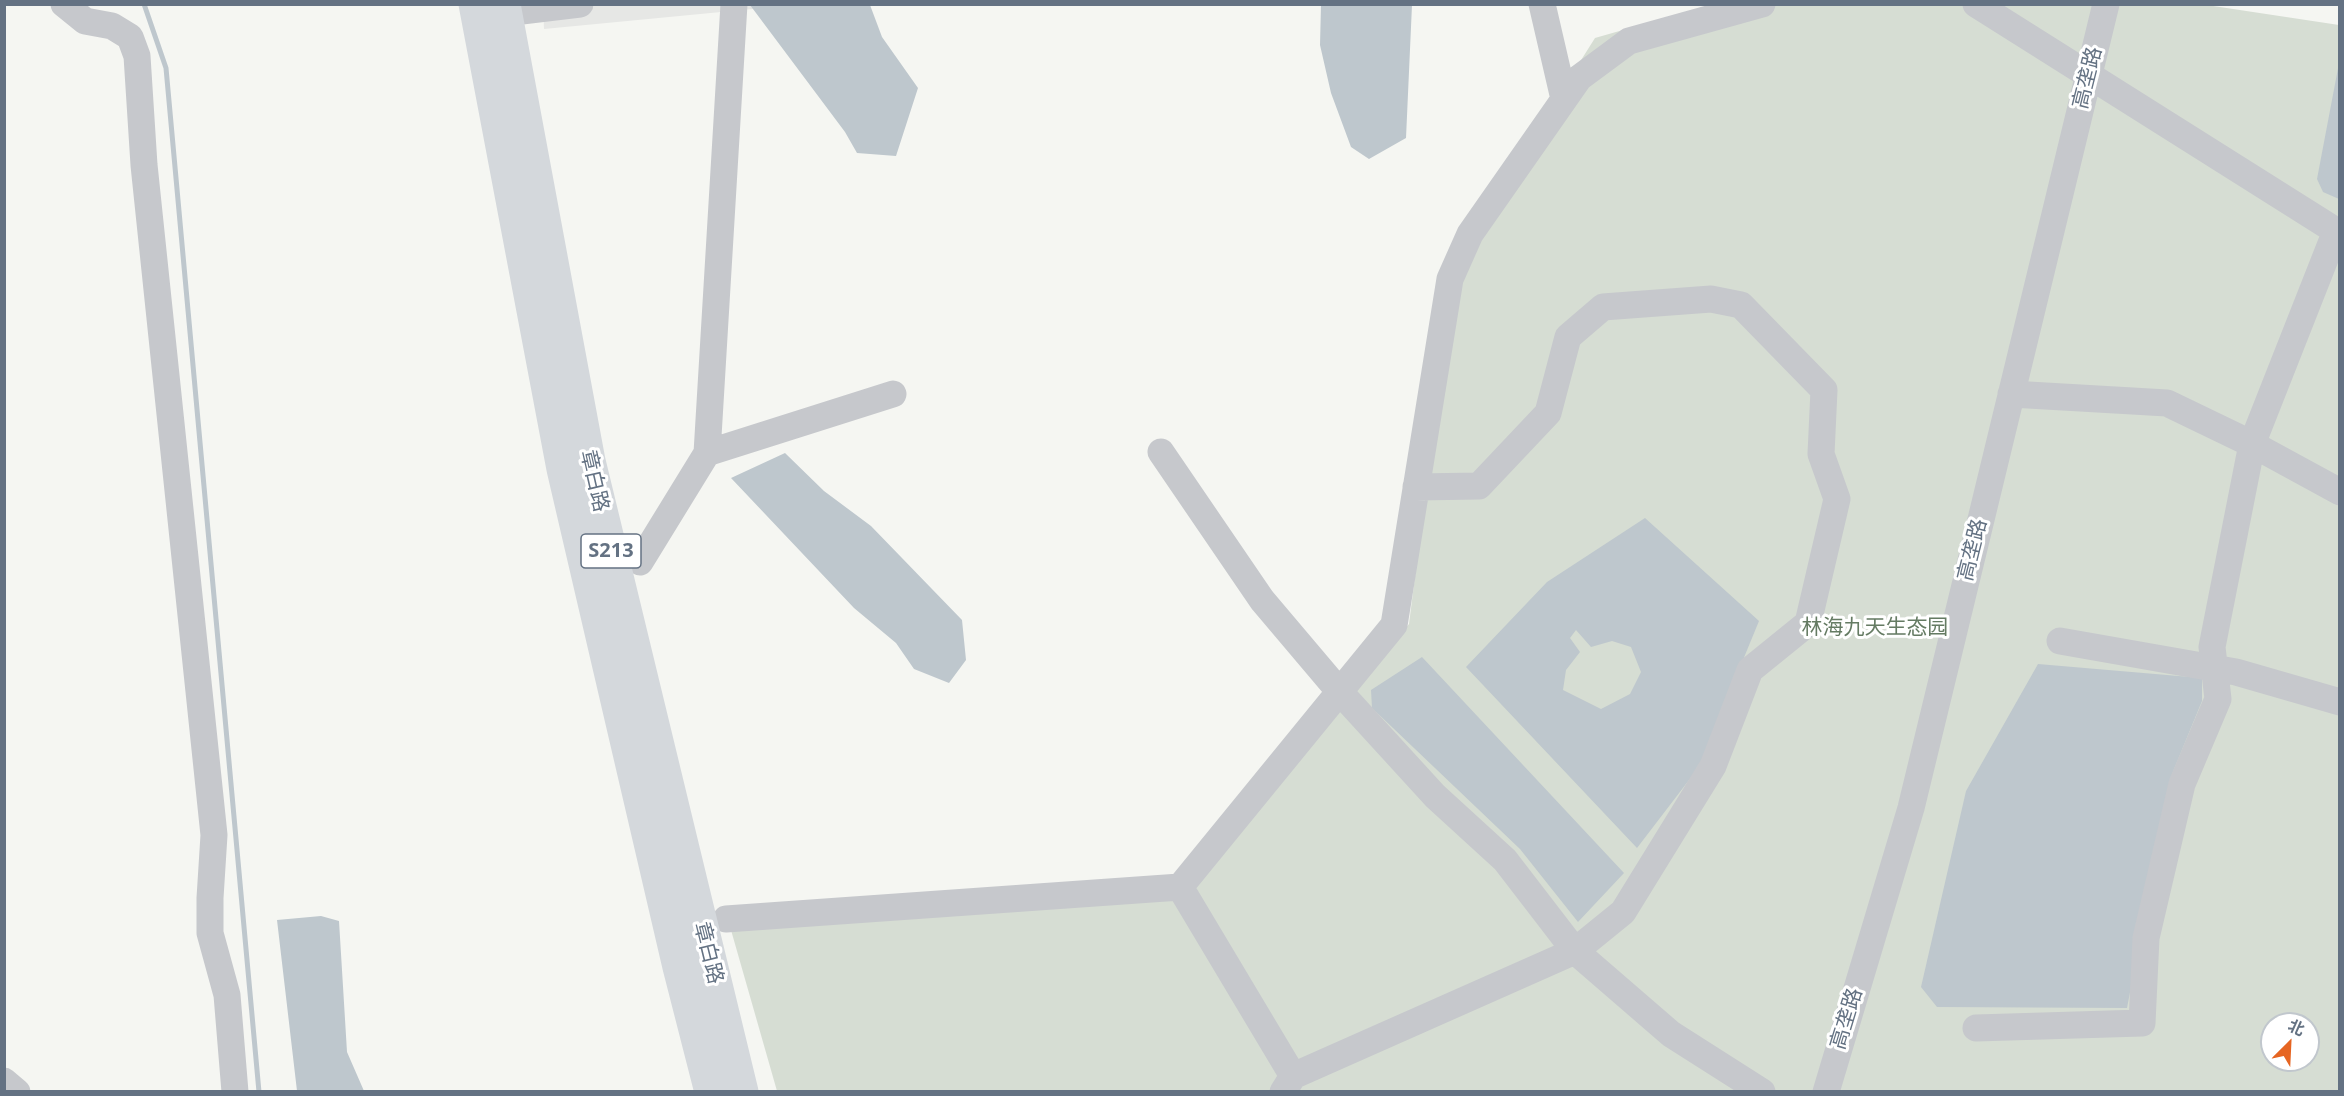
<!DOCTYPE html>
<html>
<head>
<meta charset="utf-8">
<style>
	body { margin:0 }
	#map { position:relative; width:2344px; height:1096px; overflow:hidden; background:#f5f6f2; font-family:"Noto Sans","Noto Sans SC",sans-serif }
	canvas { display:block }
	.frame { position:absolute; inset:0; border:6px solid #647283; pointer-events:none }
	.north { position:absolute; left:2260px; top:1012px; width:60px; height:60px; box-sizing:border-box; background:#fff; border:2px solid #c1c7cd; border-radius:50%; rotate:24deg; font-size:16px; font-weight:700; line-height:24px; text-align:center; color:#647283 }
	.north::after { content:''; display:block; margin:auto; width:21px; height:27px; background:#e66522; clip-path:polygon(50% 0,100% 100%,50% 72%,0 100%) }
</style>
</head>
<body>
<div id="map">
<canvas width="2344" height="1096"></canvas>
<div class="frame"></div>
<div class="north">北</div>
</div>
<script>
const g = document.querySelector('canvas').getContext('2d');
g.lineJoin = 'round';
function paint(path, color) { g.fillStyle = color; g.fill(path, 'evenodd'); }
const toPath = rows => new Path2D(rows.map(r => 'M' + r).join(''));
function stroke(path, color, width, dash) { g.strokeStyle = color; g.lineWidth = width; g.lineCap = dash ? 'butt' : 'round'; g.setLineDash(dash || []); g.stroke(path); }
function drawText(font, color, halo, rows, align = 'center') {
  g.font = font + ' "Noto Sans","Noto Sans SC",sans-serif'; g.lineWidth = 6; g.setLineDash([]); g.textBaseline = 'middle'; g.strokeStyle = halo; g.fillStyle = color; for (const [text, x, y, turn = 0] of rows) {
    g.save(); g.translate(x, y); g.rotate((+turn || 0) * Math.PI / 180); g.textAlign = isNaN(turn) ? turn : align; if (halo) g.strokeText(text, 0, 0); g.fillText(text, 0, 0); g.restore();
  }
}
const built = toPath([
	[543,4,794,5,544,29]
]);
const green = toPath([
	[1714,4,2200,4,2339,25,2339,1091,777,1091,729,923,1186,893,1409,624,1455,260,1595,38],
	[2272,1024,2308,1024,2308,1060,2272,1060]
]);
const water = toPath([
	[750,5,870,5,882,37,918,88,896,156,857,153,845,132],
	[1321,5,1412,5,1406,138,1369,159,1351,147,1331,93,1320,45],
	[2339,63,2339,199,2323,192,2317,179],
	[785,453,824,491,871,526,962,620,966,660,949,683,914,669,896,643,854,608,731,478],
	[1645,518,1759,621,1699,767,1637,848,1466,667,1547,582],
	[1576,630,1591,647,1612,641,1631,647,1641,672,1630,694,1601,709,1563,690,1566,670,1580,652,1570,638],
	[1422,657,1624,873,1578,922,1520,849,1372,708,1371,690],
	[2038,664,2202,678,2202,701,2172,774,2127,1008,1937,1007,1921,987,1966,791],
	[321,916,339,921,347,1052,364,1091,297,1091,277,920]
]);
const stream = toPath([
	[144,4,166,68,259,1092]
]);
const minor = toPath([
	[64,4,85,21,112,26,130,37,137,56,144,165,214,835,210,898,210,933,227,995,235,1092],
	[1542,4,1564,99],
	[1976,4,2336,231,2340,231],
	[505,13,580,4],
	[2011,394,2167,403,2252,444,2340,492],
	[1161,452,1262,600,1339,691,1435,796,1505,860,1575,951,1671,1034,1762,1092],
	[707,453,734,4],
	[640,562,707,453,893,394],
	[2060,641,2236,672,2340,702],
	[1180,887,1293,1076],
	[726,919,1180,887,1394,625,1450,279,1470,234,1579,78,1629,41,1762,4],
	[1976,1028,2142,1023,2146,938,2182,784,2218,699,2212,647,2252,444,2336,231],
	[4,1081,17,1092],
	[1283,1092,1293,1076,1575,951,1623,912,1713,766,1750,670,1808,623,1837,499,1821,454,1824,390,1741,305,1711,299,1603,307,1568,337,1548,413,1479,486,1416,487],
	[1826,1092,1911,808,2106,4]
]);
const highway = toPath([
	[475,4,563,469,679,967,711,1092],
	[504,4,589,461,742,1092]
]);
const shields = [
	[611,551,60]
];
const shieldNames = [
	["S213",611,551]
];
const streetNames = [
	["高垄路",2088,78,-76],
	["章白路",594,481,77],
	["高垄路",1973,550,-76],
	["章白路",708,953,76],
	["高垄路",1847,1019,-73]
];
const parkNames = [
	["林海九天生态园",1875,628]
];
paint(built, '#e6e7e5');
paint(green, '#d6ddd3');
paint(water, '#bec7cd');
stroke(stream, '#bec7cd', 5);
stroke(minor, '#c6c8cc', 27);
stroke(highway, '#d4d8dc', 33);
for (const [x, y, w] of shields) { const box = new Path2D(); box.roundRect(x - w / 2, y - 17, w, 34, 4.5); g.fillStyle = '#fff'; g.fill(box); stroke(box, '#647283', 1.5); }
drawText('bold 20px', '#647283', null, shieldNames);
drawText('21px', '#647283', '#fff', streetNames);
drawText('21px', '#657b63', '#fff', parkNames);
</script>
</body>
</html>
